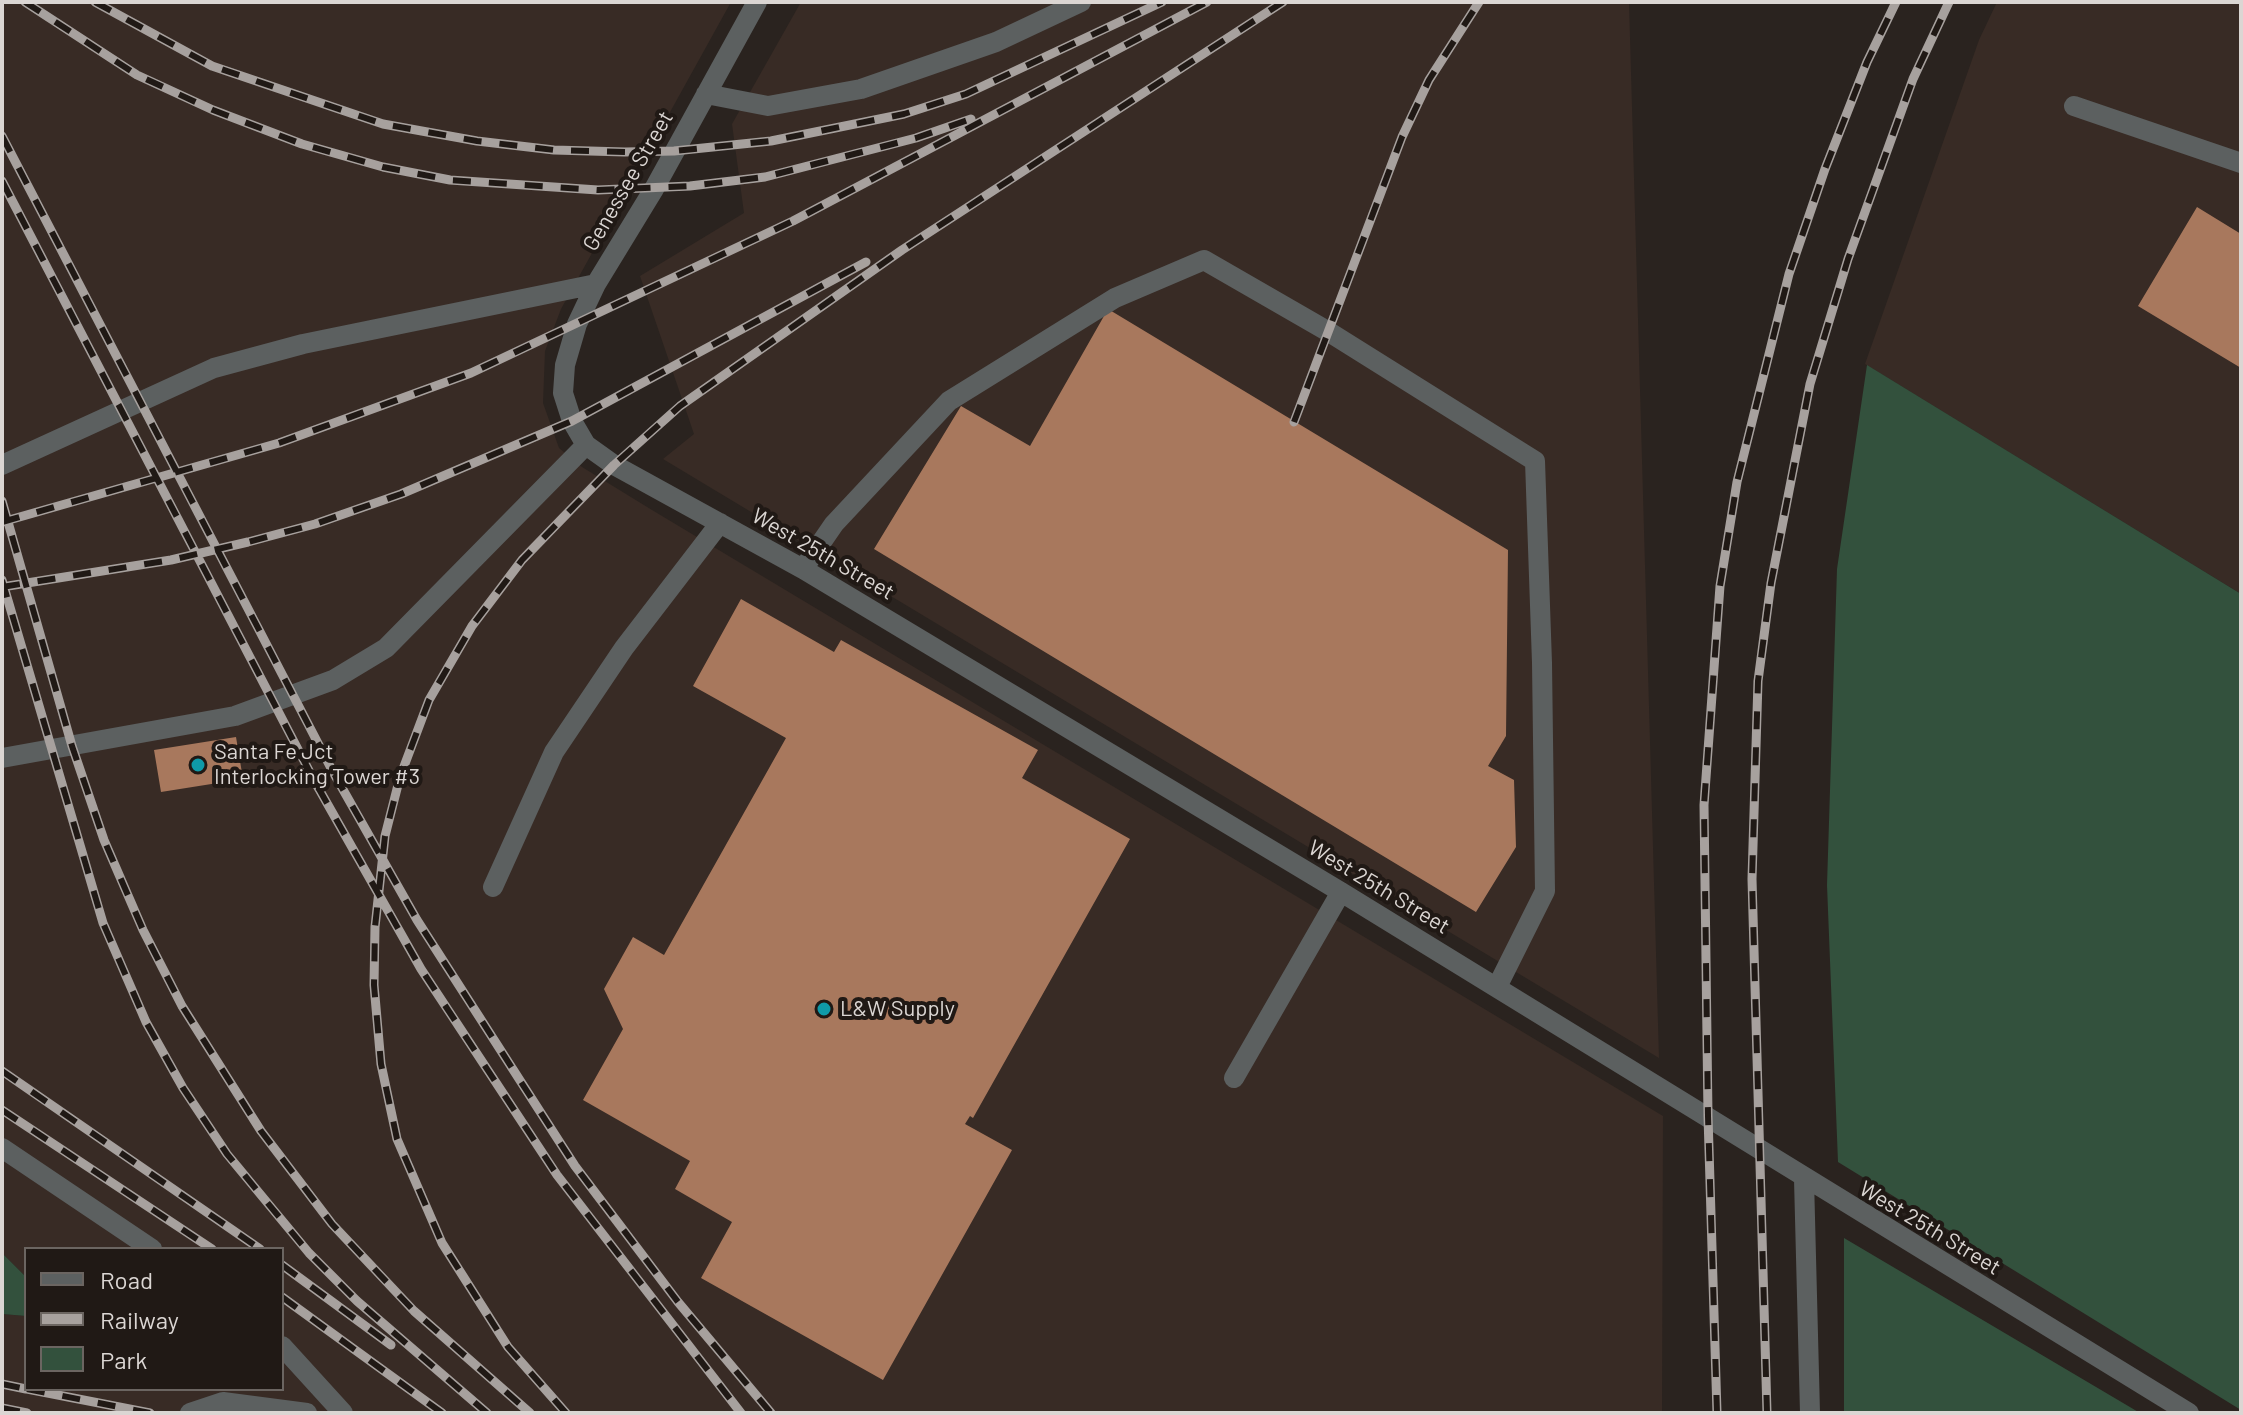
<!DOCTYPE html>
<html>
<head>
<meta charset="utf-8">
<style>
	body { margin:0 }
	#map { position:relative; width:2243px; height:1415px; overflow:hidden; background:#2a231f; font-family:Barlow,sans-serif }
	canvas { display:block }
	.frame { position:absolute; inset:0; border:4px solid #dbd6d3; pointer-events:none }
	.legend { position:absolute; left:24px; top:1247px; width:260px; height:144px; box-sizing:border-box; background:#201915; border:2px solid #6b6561; margin:0; padding:10px 14px; list-style:none; font-size:24px; color:#dbd6d3 }
	.legend li { display:flex; align-items:center; gap:16px; height:40px }
	.legend b { width:40px; border:2px solid #6b6561 }
</style>
</head>
<body>
<div id="map">
<canvas width="2243" height="1415"></canvas>
<div class="frame"></div>
<ul class="legend">
<li><b style="height:10px;background:#5c6060"></b>Road</li>
<li><b style="height:10px;background:#a7a19e"></b>Railway</li>
<li><b style="height:22px;background:#33513d"></b>Park</li>
</ul>
</div>
<script>
const g = document.querySelector('canvas').getContext('2d');
g.lineJoin = 'round';
function paint(path, color) { g.fillStyle = color; g.fill(path, 'evenodd'); }
const toPath = rows => new Path2D(rows.map(r => 'M' + r).join(''));
function stroke(path, color, width, dash) { g.strokeStyle = color; g.lineWidth = width; g.lineCap = dash ? 'butt' : 'round'; g.setLineDash(dash || []); g.stroke(path); }
function drawText(font, color, halo, rows, align = 'center') {
  g.font = font + ' Barlow,sans-serif'; g.lineWidth = 8; g.setLineDash([]); g.textBaseline = 'middle'; g.strokeStyle = halo; g.fillStyle = color; for (const [text, x, y, turn = 0] of rows) {
    g.save(); g.translate(x, y); g.rotate((+turn || 0) * Math.PI / 180); g.textAlign = isNaN(turn) ? turn : align; if (halo) g.strokeText(text, 0, 0); g.fillText(text, 0, 0); g.restore();
  }
}
const built = toPath([
	[2,2,731,2,561,309,545,351,543,403,559,448,582,467,652,510,1663,1116,1662,1413,2,1413,2,1314,26,1316,26,1389,282,1389,282,1249,26,1249,26,1277,2,1253],
	[801,2,1629,2,1659,1058,663,459,694,434,640,276,744,213,732,124],
	[1997,2,2241,2,2241,594,1865,364,1979,40]
]);
const green = toPath([
	[1867,365,2241,594,2241,1410,1838,1162,1827,885,1837,569],
	[1844,1238,2140,1413,1844,1413],
	[2,1253,26,1277,26,1316,2,1314]
]);
const building = toPath([
	[2197,207,2241,234,2241,368,2138,306],
	[1108,309,1508,550,1506,736,1488,766,1514,780,1516,847,1476,912,874,549,961,406,1030,446],
	[741,599,834,652,841,640,1038,750,1022,778,1130,839,973,1118,970,1116,965,1124,1012,1150,883,1380,701,1278,732,1222,675,1189,690,1161,583,1100,623,1029,604,989,633,937,664,955,786,738,693,686],
	[236,737,243,779,161,792,154,750]
]);
const minor = toPath([
	[757,2,654,189,596,284,577,324,565,365,563,393,572,421,586,445,614,465,803,569,1341,892,2189,1413],
	[706,94,768,106,861,89,996,42,1081,2],
	[2074,106,2241,163],
	[2,465,214,368,303,344,596,284],
	[803,569,834,524,949,401,1115,298,1204,260,1329,332,1535,461,1542,663,1545,891,1497,987],
	[2,758,235,716,333,680,386,648,586,445],
	[493,887,554,752,624,648,720,523],
	[1234,1078,1341,892],
	[2,1148,152,1249],
	[1804,1179,1810,1413],
	[282,1346,343,1413],
	[190,1413,223,1402,307,1413]
]);
const rail = toPath([
	[25,2,137,75,213,110,302,144,383,167,450,180,598,190,690,186,765,177,916,138,971,119],
	[95,2,212,66,383,124,477,141,554,150,625,152,674,151,771,141,904,114,966,94,1162,2],
	[2,136,333,772,417,920,575,1166,678,1302,771,1413],
	[2,181,315,782,421,969,557,1175,741,1413],
	[1294,422,1402,137,1429,80,1479,2],
	[2,501,72,746,104,840,143,930,182,1006,261,1131,332,1224,414,1311,530,1413],
	[2,522,279,443,471,373,793,221,1207,2],
	[2,580,103,923,146,1022,183,1088,227,1154,309,1253,357,1301,487,1413],
	[2,587,171,560,248,542,315,524,401,494,572,421,866,262],
	[2,1071,260,1249],
	[2,1110,212,1249],
	[282,1265,391,1345],
	[282,1297,442,1413],
	[2,1384,26,1389],
	[27,1389,150,1413],
	[2,1408,27,1413],
	[566,1413,508,1347,442,1243,397,1139,381,1064,374,985,375,927,385,836,400,777,429,700,472,626,522,560,614,465,680,406,902,250,1283,2],
	[1717,1413,1708,1116,1704,805,1720,586,1737,482,1789,274,1825,169,1867,62,1896,2],
	[1767,1413,1752,879,1758,681,1771,583,1810,384,1848,259,1913,79,1949,2]
]);
const markers = [
	[198,765,8,"#0f9aa8"],
	[824,1009,8,"#0f9aa8"]
];
const streetNames = [
	["Genessee Street",628,181,-60],
	["West 25th Street",823,554,30],
	["West 25th Street",1379,887,31],
	["West 25th Street",1930,1228,31]
];
const poiNames = [
	["Santa Fe Jct",214,752],
	["Interlocking Tower #3",214,777],
	["L&W Supply",840,1009]
];
paint(built, '#382b25');
paint(green, '#33513d');
paint(building, '#a8785d');
stroke(minor, '#5c6060', 20);
stroke(rail, '#a7a19e', 9);
stroke(rail, '#201915', 6, [18]);
for (const [x, y, r, color] of markers) { const dot = new Path2D(); dot.arc(x, y, r, 0, 2 * Math.PI); g.fillStyle = color; g.fill(dot); stroke(dot, '#201915', 3); }
drawText('22px', '#dbd6d3', '#201915', streetNames);
drawText('22px', '#dbd6d3', '#201915', poiNames, 'left');
</script>
</body>
</html>
